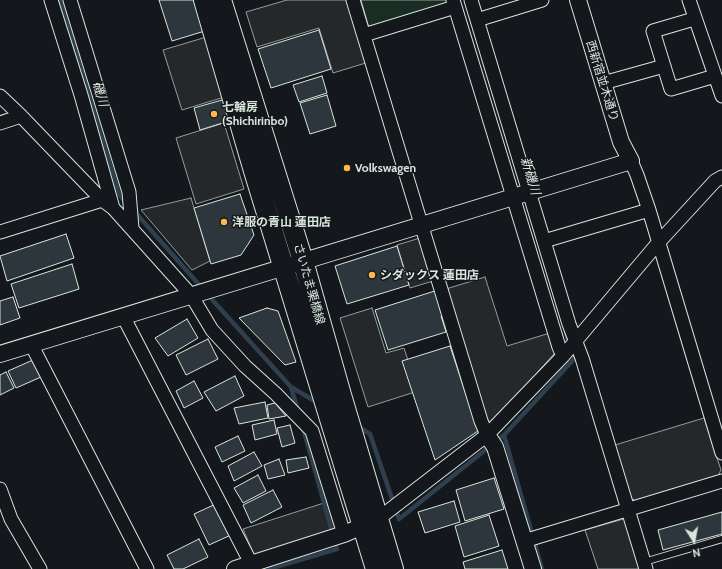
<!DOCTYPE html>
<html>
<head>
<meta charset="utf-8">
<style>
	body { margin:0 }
	#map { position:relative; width:722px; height:569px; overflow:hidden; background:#14181c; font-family:Cabin,sans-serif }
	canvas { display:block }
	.north { position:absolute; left:674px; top:521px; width:40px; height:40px; -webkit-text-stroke:3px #14181c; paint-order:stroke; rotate:169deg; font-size:11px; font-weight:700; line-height:16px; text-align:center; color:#d8e6dc }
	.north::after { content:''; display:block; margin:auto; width:14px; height:18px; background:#d8e6dc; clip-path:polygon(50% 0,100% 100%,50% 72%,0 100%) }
</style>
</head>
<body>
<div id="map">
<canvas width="722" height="569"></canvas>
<div class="north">N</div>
</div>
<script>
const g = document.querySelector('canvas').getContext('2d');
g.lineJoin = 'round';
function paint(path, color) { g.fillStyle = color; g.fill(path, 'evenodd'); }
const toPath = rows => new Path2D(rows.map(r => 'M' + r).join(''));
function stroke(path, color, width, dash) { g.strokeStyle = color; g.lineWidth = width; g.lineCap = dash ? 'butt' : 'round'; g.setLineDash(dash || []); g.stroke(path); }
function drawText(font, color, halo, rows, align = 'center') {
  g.font = font + ' Cabin,"Noto Sans JP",sans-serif'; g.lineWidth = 3; g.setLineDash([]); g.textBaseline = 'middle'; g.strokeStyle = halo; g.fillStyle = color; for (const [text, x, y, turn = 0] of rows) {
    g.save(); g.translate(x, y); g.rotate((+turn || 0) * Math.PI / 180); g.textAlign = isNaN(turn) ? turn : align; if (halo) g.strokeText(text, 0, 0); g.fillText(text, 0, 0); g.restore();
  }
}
const green = toPath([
	[361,0,452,0,453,3,369,28,361,0]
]);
const parking = toPath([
	[287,0,350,0,369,62,333,73,319,28,257,47,246,12,287,0],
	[213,35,231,95,182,110,163,50,213,35],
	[224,123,244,189,196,204,176,138,224,123],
	[191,198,210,261,192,270,141,210,191,198],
	[420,238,433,281,410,288,397,245,420,238],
	[485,277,507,346,550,333,555,349,554,354,492,423,486,421,446,289,485,277],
	[372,308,386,353,404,348,418,391,368,407,340,318,372,308],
	[704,418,721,470,718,476,636,501,631,498,615,445,704,418],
	[327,502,336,531,255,557,243,529,327,502],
	[627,518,642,569,598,569,585,530,627,518]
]);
const stream = toPath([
	[60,0,119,194,126,203],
	[134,211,202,288],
	[207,294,291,387,318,403],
	[291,387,298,411],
	[357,426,370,434,399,519,504,435],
	[269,569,337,549,303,428],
	[542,569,504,435,574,359,566,333]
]);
const building = toPath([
	[159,0,199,0,208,30,172,41,159,0],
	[319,30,331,69,271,88,258,49,319,30],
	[322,76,327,93,299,102,293,85,322,76],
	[327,95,336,126,310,134,300,103,327,95],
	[229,98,235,119,200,130,194,108,229,98],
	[240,194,254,235,241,255,211,264,194,208,240,194],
	[66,234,74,258,7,281,0,256,66,234],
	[397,246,409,285,347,304,335,266,397,246],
	[72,264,79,289,19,308,11,284,72,264],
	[441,289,449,314,441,316,446,332,388,350,375,310,441,289],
	[13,297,20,318,0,325,0,301,13,297],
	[267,308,278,311,296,362,285,365,239,318,267,308],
	[187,319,198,338,168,356,155,338,187,319],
	[208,339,218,359,186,375,176,355,208,339],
	[450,346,478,431,435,460,402,361,450,346],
	[33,360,41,377,16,388,8,371,33,360],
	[6,372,14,388,0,395,0,375,6,372],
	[235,376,244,396,216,411,204,392,235,376],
	[194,381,203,398,184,408,176,391,194,381],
	[265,402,268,418,239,424,234,408,265,402],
	[275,403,286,416,269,419,267,405,275,403],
	[274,420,277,434,255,440,252,425,274,420],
	[290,425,295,443,282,447,277,428,290,425],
	[238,436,245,451,222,462,215,447,238,436],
	[254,452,262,466,234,481,228,466,254,452],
	[306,457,309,468,288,473,286,460,306,457],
	[279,459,285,475,268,479,264,465,279,459],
	[258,475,266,491,243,503,234,488,258,475],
	[494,478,504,509,465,521,456,490,494,478],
	[273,490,282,507,251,523,243,505,273,490],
	[454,501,460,522,425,533,418,512,454,501],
	[218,503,233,534,209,545,194,514,218,503],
	[722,512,722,534,663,550,658,530,722,512],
	[489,515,499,546,464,557,455,526,489,515],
	[199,539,208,557,183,569,174,569,167,555,199,539],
	[502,550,508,569,465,569,463,562,502,550]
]);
const service = toPath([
	[644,562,722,539]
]);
const minor = toPath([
	[51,0,81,95,113,208],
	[70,0,129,192,132,228],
	[353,0,481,421,487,435],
	[453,0,559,347,563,356],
	[471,0,569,324,582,358,646,569],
	[689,0,722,96],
	[694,19,653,31,671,89,715,76],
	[477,20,542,0],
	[364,35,455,7],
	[603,83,664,66],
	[0,96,21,116,102,200,113,208,191,295,212,330,245,366,276,394,312,431,344,534],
	[0,123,21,116],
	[631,161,637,175,649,210,722,453],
	[0,232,102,200],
	[544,241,649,210],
	[123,316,254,569],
	[31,344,147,569],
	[0,489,11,519,40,569],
	[378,519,487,435,563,356,658,243,715,181,722,177],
	[524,541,722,481]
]);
const tertiary = toPath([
	[0,354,631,161,621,142,578,0],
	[487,435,495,447,533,569],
	[235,569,344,534,374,521]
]);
const primary = toPath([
	[204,0,254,171,376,569],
	[221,0,303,261,341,395,393,569]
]);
const markers = [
	[214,114,4,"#ffb74d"],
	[347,168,4,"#ffb74d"],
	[224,222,4,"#ffb74d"],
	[372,275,4,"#ffb74d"]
];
const streetNames = [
	["西新宿並木通り",602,81,73],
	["さいたま栗橋線",309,284,74]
];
const poiNames = [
	["七輪房",222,107],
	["(Shichirinbo)",222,121],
	["Volkswagen",355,168],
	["洋服の青山 蓮田店",232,222],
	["シダックス 蓮田店",380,275]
];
const waterNames = [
	["磯川",100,94,73],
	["新磯川",530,176,73]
];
paint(green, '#1a2d24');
stroke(green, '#939e99', 1);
paint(parking, '#24282b');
stroke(parking, '#939e99', 1);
stroke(stream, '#2f3f4d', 4.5);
paint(building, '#2c363c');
stroke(building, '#d8e6dc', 1);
stroke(service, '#d8e6dc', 8);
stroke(minor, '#d8e6dc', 15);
stroke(tertiary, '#d8e6dc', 18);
stroke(primary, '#d8e6dc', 22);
stroke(service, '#14181c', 6);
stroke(minor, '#14181c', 13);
stroke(tertiary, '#14181c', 16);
stroke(primary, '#14181c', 20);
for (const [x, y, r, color] of markers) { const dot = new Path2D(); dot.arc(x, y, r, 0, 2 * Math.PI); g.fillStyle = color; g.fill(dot); stroke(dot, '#14181c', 1.5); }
drawText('12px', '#d8e6dc', '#14181c', streetNames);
drawText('bold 12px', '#d8e6dc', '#14181c', poiNames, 'left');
drawText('italic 13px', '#d8e6dc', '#14181c', waterNames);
</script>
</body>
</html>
